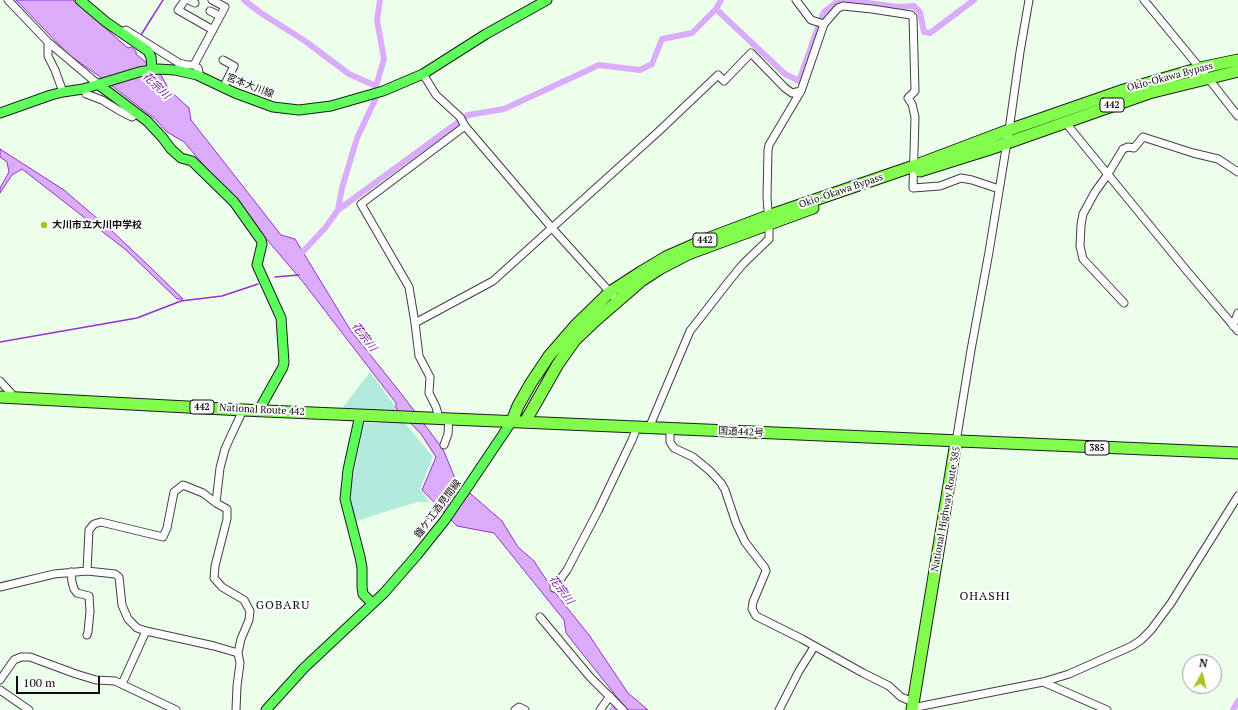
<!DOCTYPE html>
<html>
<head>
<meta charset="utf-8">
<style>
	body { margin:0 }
	#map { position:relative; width:1238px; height:710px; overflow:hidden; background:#ebffeb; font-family:"PT Serif",serif }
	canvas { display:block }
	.north { position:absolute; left:1182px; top:654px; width:40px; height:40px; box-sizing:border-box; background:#fff; border:1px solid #9e9e9e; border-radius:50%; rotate:8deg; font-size:11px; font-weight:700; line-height:16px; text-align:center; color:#0c0c0c }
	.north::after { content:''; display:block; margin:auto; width:14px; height:18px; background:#a6c41c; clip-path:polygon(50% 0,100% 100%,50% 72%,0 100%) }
	.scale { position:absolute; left:16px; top:676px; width:84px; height:18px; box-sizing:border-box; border:2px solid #0c0c0c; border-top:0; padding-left:5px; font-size:12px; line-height:14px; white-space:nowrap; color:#0c0c0c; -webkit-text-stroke:3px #fff; paint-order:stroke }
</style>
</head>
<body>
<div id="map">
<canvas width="1238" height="710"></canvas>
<div class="north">N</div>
<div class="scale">100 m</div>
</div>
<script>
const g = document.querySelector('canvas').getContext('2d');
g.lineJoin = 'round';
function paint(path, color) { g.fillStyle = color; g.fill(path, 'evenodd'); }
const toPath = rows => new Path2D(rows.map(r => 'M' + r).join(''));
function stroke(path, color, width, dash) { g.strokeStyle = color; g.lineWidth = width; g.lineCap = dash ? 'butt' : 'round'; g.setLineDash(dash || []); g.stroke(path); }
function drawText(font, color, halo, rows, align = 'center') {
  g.font = font + ' "PT Serif","Noto Sans JP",serif'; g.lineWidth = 4; g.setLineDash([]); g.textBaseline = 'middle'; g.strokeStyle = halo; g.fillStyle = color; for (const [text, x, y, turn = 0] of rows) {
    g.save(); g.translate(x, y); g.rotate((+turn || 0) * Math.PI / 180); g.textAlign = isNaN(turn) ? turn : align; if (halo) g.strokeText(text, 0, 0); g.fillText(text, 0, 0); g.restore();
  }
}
const green = toPath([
	[370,372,400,413,350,414,343,407],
	[364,423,405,423,433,457,420,489,429,502,417,502,356,521,349,498]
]);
const water = toPath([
	[16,0,73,0,128,48,131,47,136,51,136,54,161,75,169,90,189,108,191,120,281,235,295,239,351,331,372,357,403,396,443,449,456,481,502,521,518,547,534,561,553,590,589,635,628,693,648,710,628,710,616,696,566,633,564,620,494,533,457,526,422,490,436,457,421,434,396,408,396,403,303,282,184,142,167,132,155,119,103,79,69,55,16,0],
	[0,149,64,190,112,231,148,265,183,299,177,299,126,250,22,169,12,175,0,193,0,188,9,172,7,162,0,157,0,149]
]);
const stream = toPath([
	[141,35,163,0],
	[275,277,299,275],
	[0,342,137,318,181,301,222,296,258,284]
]);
const canal = toPath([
	[244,0,261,13,305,41,349,74,376,86],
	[716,9,785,74,799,81,822,16,824,12,837,2,845,0,899,7,914,6,920,12,924,32,930,33,974,0],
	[338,210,468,115,504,109,599,65,640,70,652,64,662,39,692,33,716,9,721,0],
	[298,257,325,228,338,210,342,188,357,138,375,100,376,86,384,59,377,20,380,0],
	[612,710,615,706],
	[1233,710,1238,701]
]);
const minor = toPath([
	[8,0,48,42,48,56,55,70,63,92],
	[185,0,178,10,213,30],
	[189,0,195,3],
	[796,0,811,20,824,24],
	[1144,0,1208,78,1237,115,1238,116],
	[210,11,220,16],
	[120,32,126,30,179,63,187,65,194,65,198,68,199,72,197,75],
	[48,42,99,85],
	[194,65,225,7,212,0],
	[423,74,436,95,460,117,465,126,552,228,617,300],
	[223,88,234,66,223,60],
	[86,94,102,100,120,111,132,117,137,113],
	[1065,122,1187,271,1238,331],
	[1124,303,1083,259,1080,246,1081,225,1083,214,1095,192,1108,174,1123,149,1128,147,1134,148,1143,137,1193,153,1218,159,1238,172],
	[415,323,493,281,658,132,718,75,724,81,751,53,785,88,792,93,801,91],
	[1233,326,1238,313],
	[0,381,11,393,11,398],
	[439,418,436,407,429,393,430,377,419,356,415,323,409,287,361,204,465,126],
	[649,428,690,331,729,281,743,264,769,239,769,225,767,197,768,150,769,145,801,91,824,24,838,8,843,6,872,9,911,15,913,17,915,91,908,98,912,104,915,117,913,188,940,186,961,178,972,180,999,189],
	[670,428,670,442,674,448,693,457,710,471,721,483,725,490,736,523,745,542,765,568,766,571,753,602,752,609,756,616,802,639,863,673,889,686,901,697,913,702],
	[956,442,971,350,989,252,1009,130,1020,52,1029,0],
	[444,445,448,434,449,418],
	[216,503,220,468,225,449,229,440,243,410],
	[87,571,89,530,94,524,101,522,163,537,167,528,174,492,183,485,203,493,216,503,227,509,227,519,215,566,214,578,222,587,244,600,250,611,249,620,241,639,238,653,240,663,237,686,236,710],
	[71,572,72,582,74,589,77,593,89,596,90,611,88,632,87,635],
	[0,587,54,574,87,571,115,574,119,577,122,605,128,619,137,628,146,631,214,646,238,653],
	[554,588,567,570,598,511,632,440,637,427],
	[540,617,590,677,623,710],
	[0,680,14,660,21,657,30,657,76,674,96,680,115,681,176,710],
	[1043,682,1107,710],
	[122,684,146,631],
	[0,690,29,710],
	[912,708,1043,682,1069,674,1132,646,1141,640,1151,630,1171,603,1238,496],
	[515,710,519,707,525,710],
	[600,710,610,696],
	[779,710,799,671,814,647]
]);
const major = toPath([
	[80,0,106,22,148,51,151,57,152,69],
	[99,85,147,121,162,137,171,149,181,158,192,161,234,202,261,240,262,244,257,265,281,318,284,362,283,367,259,410],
	[0,113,51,95,63,92,83,89,139,72,158,69,175,70,197,75,235,93,273,107,299,110,331,106,383,91,423,74,486,34,547,0],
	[360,415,348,470,345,499,360,557,362,568,362,587,363,594,372,603],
	[266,710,304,668,384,593,417,555,445,520,469,485,512,421]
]);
const highway = toPath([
	[920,171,990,149,1149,93,1238,71],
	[0,397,243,410,1238,453],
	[512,421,518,406,531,383,549,356,575,326,610,292,641,272,666,257,707,239,768,216,914,166,1009,130,1124,90,1200,68,1238,60],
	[525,422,558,364,575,340,596,320,641,281,661,268,688,254,813,208],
	[912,710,956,442]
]);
const markers = [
	[44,225,4,"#a6c41c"]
];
const shields = [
	[1112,105,24],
	[705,240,24],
	[202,407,24],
	[1097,448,24]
];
const shieldNames = [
	["442",1112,105],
	["442",705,240],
	["442",202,407],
	["385",1097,448]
];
const streetNames = [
	["Okio-Okawa Bypass",1170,77,-15],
	["宮本大川線",250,86,21],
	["Okio-Okawa Bypass",841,191,-19],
	["National Route 442",262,410,3],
	["国道442号",741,432,3],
	["鐘ケ江酒見間線",438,509,-53],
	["National Highway Route 385",946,509,-80]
];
const poiNames = [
	["大川市立大川中学校",52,225]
];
const waterNames = [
	["花宗川",156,86,44],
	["花宗川",364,337,53],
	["花宗川",561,590,53]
];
const quarterNames = [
	["OHASHI",985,597],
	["GOBARU",283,606]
];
paint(green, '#b2ebdb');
paint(water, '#dbacfa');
stroke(water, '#972fd5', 1);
stroke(stream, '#972fd5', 1.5);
stroke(canal, '#dbacfa', 6);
stroke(minor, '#3f3f3f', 9);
stroke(major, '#1d1d1d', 11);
stroke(highway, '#1d1d1d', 13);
stroke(minor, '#fff', 7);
stroke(major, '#5eff5b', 9);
stroke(highway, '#83fd4b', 11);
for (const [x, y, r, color] of markers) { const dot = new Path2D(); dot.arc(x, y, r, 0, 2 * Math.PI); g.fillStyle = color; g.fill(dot); stroke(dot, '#fff', 1.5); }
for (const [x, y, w] of shields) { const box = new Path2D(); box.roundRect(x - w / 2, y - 7, w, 14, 3); g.fillStyle = '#fff'; g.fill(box); stroke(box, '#0c0c0c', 1); }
drawText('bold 9px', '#0c0c0c', null, shieldNames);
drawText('10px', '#0c0c0c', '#fff', streetNames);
drawText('bold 10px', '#0c0c0c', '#fff', poiNames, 'left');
drawText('italic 11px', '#720ea5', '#fff', waterNames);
g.letterSpacing = '1px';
drawText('12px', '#0c0c0c', '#fff', quarterNames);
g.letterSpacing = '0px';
</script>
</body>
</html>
